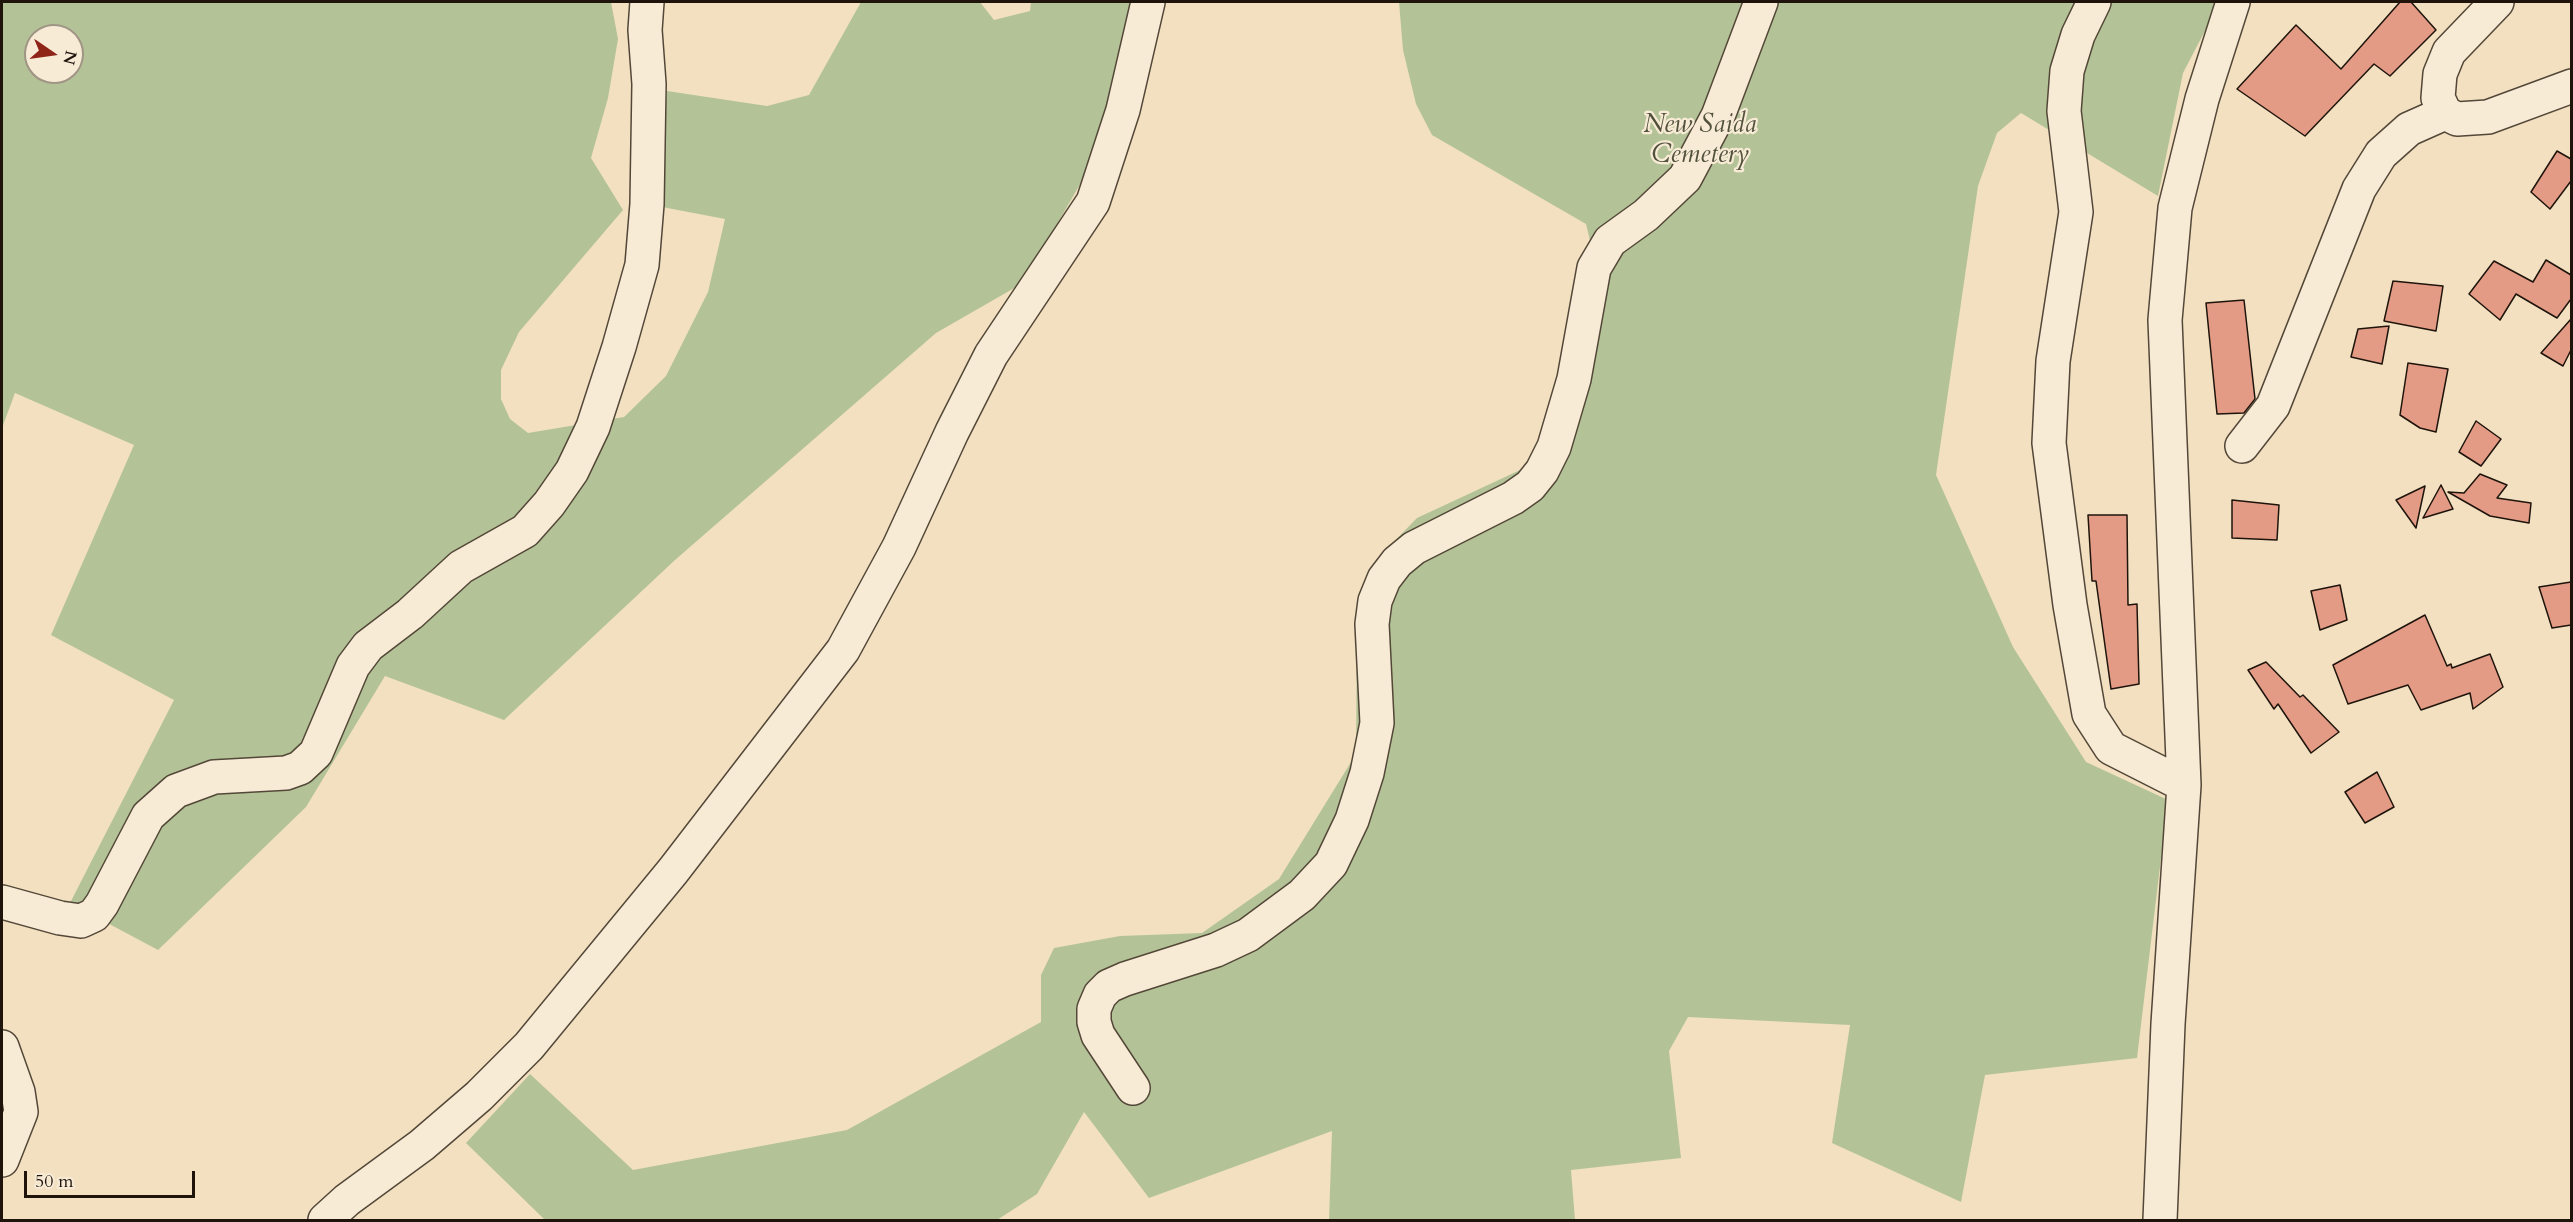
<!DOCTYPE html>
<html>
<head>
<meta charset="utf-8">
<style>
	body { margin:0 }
	#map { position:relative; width:2573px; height:1222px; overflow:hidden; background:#f2e0c0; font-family:Cardo,serif }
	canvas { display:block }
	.frame { position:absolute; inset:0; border:3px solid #1e140b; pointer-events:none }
	.north { position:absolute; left:24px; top:24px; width:60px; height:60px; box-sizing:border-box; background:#f7ebd6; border:2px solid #a09585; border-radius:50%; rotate:103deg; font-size:16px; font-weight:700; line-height:24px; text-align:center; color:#1e140b }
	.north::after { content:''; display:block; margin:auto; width:21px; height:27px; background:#8f2418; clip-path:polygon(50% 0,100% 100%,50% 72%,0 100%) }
	.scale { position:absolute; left:24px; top:1171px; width:171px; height:27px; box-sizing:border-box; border:3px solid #1e140b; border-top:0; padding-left:8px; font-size:18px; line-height:21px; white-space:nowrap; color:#1e140b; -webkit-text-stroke:4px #f7ebd6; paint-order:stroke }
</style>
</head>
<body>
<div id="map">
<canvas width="2573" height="1222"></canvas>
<div class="frame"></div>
<div class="north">N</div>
<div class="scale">50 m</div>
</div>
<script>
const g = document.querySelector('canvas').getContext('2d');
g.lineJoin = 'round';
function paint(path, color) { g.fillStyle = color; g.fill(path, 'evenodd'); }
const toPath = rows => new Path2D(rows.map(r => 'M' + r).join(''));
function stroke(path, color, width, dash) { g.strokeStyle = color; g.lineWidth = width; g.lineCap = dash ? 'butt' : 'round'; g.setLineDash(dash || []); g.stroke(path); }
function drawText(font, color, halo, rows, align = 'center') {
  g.font = font + ' Cardo,serif'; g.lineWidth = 4.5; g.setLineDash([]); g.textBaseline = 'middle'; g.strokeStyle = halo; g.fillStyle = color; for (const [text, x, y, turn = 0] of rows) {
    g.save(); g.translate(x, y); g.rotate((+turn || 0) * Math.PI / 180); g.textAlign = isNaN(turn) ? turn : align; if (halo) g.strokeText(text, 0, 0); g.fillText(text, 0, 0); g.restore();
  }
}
const green = toPath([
	[2,2,611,2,618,39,608,98,591,158,623,210,519,332,501,370,501,399,510,419,528,433,624,417,666,376,708,292,725,219,657,206,667,91,767,106,809,95,861,2,980,2,994,20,1030,11,1031,2,1136,2,1105,141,1023,283,936,333,675,560,504,720,385,676,306,807,158,950,70,903,174,700,51,635,134,445,15,393,2,428],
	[36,36,72,36,72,72,36,72],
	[1399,2,2220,2,2183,73,2158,196,2021,113,1997,133,1978,186,1936,475,2013,647,2086,762,2168,800,2137,1058,1985,1075,1961,1202,1832,1143,1850,1025,1688,1017,1669,1051,1681,1158,1571,1170,1575,1220,1329,1220,1332,1131,1149,1198,1084,1112,1037,1194,997,1220,545,1220,466,1143,530,1074,633,1170,847,1130,1041,1022,1041,975,1054,948,1120,936,1202,933,1279,879,1356,754,1357,622,1381,555,1417,518,1533,464,1592,249,1586,224,1432,135,1416,104,1403,50]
]);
const building = toPath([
	[2400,2,2411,2,2436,30,2390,76,2374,64,2305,136,2237,89,2296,25,2341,69,2400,2],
	[2557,151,2571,159,2571,181,2550,209,2531,192,2557,151],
	[2546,260,2571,275,2571,299,2557,318,2516,294,2500,320,2469,294,2494,261,2533,282,2546,260],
	[2393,281,2443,286,2436,331,2384,321,2393,281],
	[2244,300,2255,399,2244,413,2217,414,2206,303,2244,300],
	[2571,319,2571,350,2563,366,2541,353,2571,319],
	[2389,326,2382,364,2351,357,2358,329,2389,326],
	[2408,363,2448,369,2436,432,2420,428,2400,415,2408,363],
	[2476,421,2501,439,2481,466,2459,452,2476,421],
	[2480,474,2507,485,2497,498,2531,503,2529,523,2490,516,2448,492,2464,493,2480,474],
	[2441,485,2453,509,2423,518,2441,485],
	[2425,486,2416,528,2396,500,2425,486],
	[2232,500,2279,505,2277,540,2232,538,2232,500],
	[2088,515,2127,515,2128,605,2137,604,2139,684,2111,689,2096,581,2092,581,2088,515],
	[2571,582,2571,625,2552,628,2539,587,2571,582],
	[2340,585,2347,620,2320,630,2311,591,2340,585],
	[2425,615,2447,666,2451,664,2452,668,2490,654,2503,687,2473,709,2470,693,2421,710,2408,685,2348,704,2333,665,2425,615],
	[2266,662,2300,697,2303,695,2339,732,2311,753,2278,704,2274,709,2248,670,2266,662],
	[2377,772,2394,807,2365,823,2345,792,2377,772]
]);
const minor = toPath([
	[2094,2,2078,35,2067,71,2064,111,2076,212,2053,361,2049,443,2070,605,2089,714,2111,748,2184,785],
	[2497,2,2449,52,2440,74,2438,98,2445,113,2457,119,2488,117,2572,86],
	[2242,446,2273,406,2359,189,2381,154,2409,129,2445,113],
	[2,902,60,918,81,921,94,915,102,904,148,816,176,791,214,777,286,773,300,768,316,753,353,666,368,646,410,614,461,567,525,531,549,504,572,471,593,427,619,347,642,265,647,204,649,84,645,30,647,2],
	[2,1047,18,1092,21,1112,2,1160],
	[1133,1088,1098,1035,1094,1022,1094,1009,1100,995,1109,986,1125,979,1216,950,1248,935,1302,895,1331,864,1352,820,1367,773,1377,723,1372,624,1375,601,1384,579,1397,562,1414,548,1513,498,1530,486,1542,471,1554,447,1574,379,1594,268,1610,241,1646,215,1685,178,1718,116,1761,2],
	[325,1220,347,1200,422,1145,479,1096,529,1046,673,871,843,650,899,547,952,432,991,355,1093,202,1123,110,1148,2],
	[2160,1220,2168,1024,2184,785,2165,320,2175,208,2202,99,2233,2]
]);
const parkNames = [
	["New Saida",1700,126],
	["Cemetery",1700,156]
];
paint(green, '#b4c397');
paint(building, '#e39b85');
stroke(building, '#1e140b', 1.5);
stroke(minor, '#534738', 36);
stroke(minor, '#f7ebd6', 33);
drawText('italic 26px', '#52513c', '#f7ebd6', parkNames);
</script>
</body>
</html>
